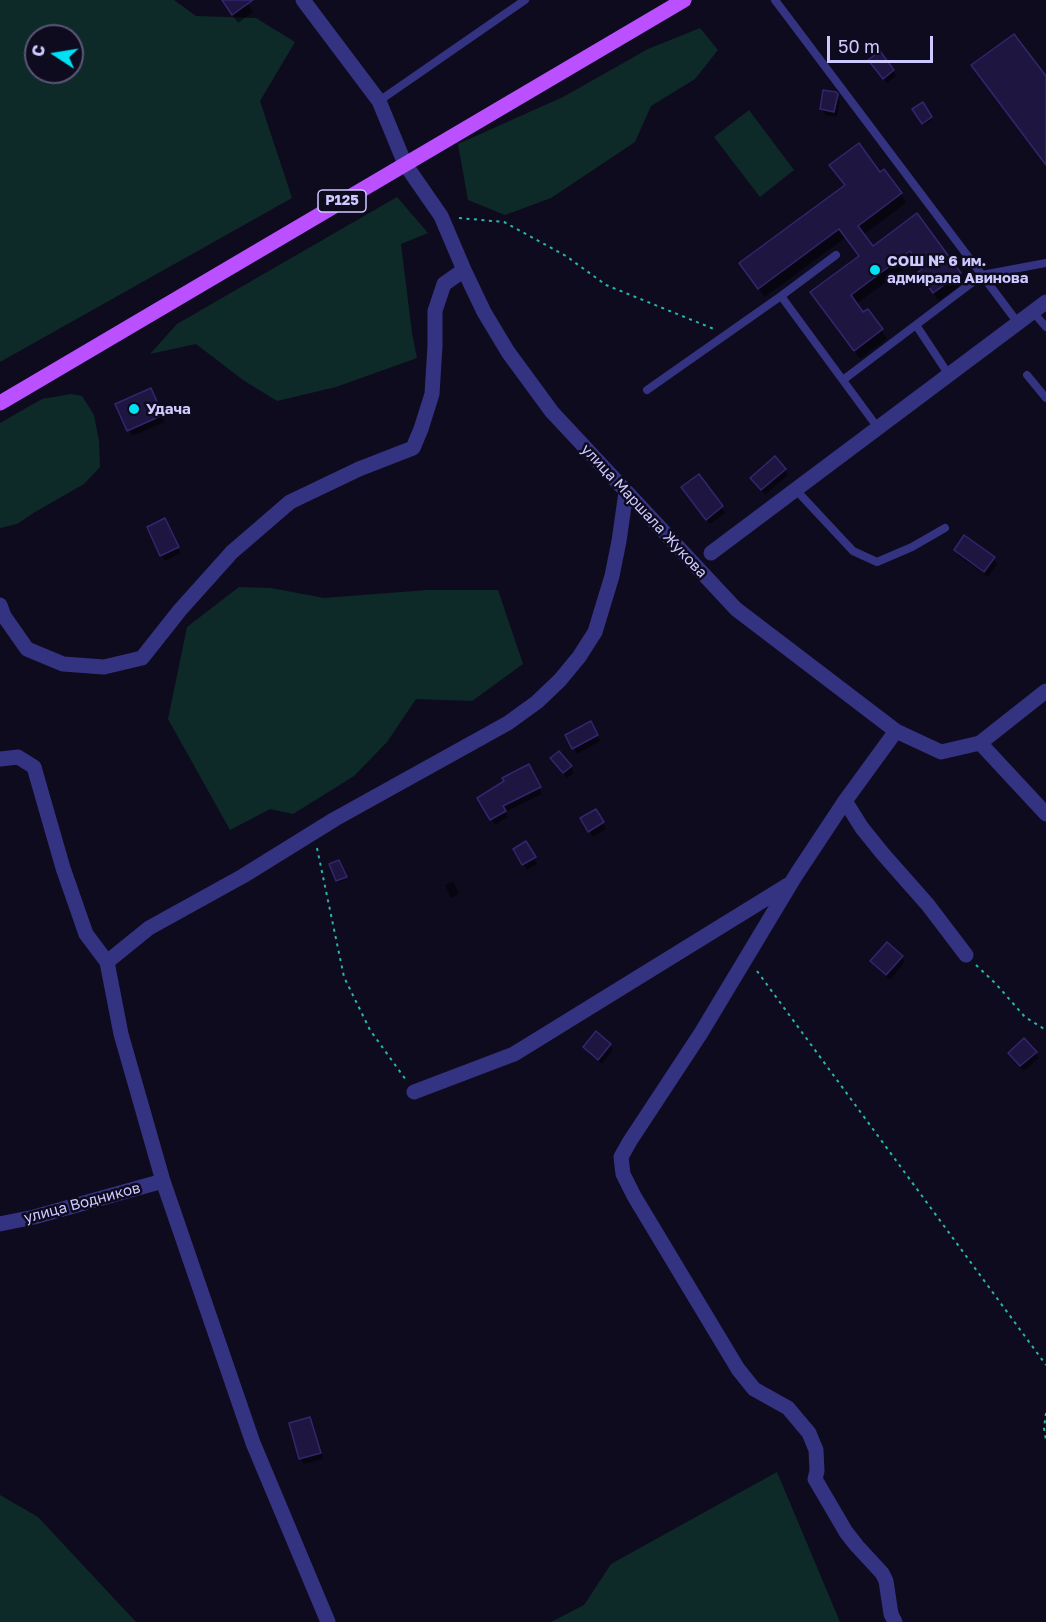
<!DOCTYPE html>
<html>
<head>
<meta charset="utf-8">
<style>
	body { margin:0 }
	#map { position:relative; width:1046px; height:1622px; overflow:hidden; background:#0e0b1f; font-family:"Golos Text",sans-serif }
	canvas { display:block }
	.north { position:absolute; left:24px; top:24px; width:60px; height:60px; box-sizing:border-box; background:#0e0b1f; border:2px solid #5b5779; border-radius:50%; rotate:282deg; font-size:16px; font-weight:700; line-height:24px; text-align:center; color:#cec9ff }
	.north::after { content:''; display:block; margin:auto; width:21px; height:27px; background:#00e1f4; clip-path:polygon(50% 0,100% 100%,50% 72%,0 100%) }
	.scale { position:absolute; left:827px; top:36px; width:106px; height:27px; box-sizing:border-box; border:3px solid #cec9ff; border-top:0; padding-left:8px; font-size:18px; line-height:21px; white-space:nowrap; color:#cec9ff; -webkit-text-stroke:4px #0e0b1f; paint-order:stroke }
</style>
</head>
<body>
<div id="map">
<canvas width="1046" height="1622"></canvas>
<div class="north">С</div>
<div class="scale">50 m</div>
</div>
<script>
const g = document.querySelector('canvas').getContext('2d');
g.lineJoin = 'round';
function paint(path, color) { g.fillStyle = color; g.fill(path, 'evenodd'); }
const toPath = rows => new Path2D(rows.map(r => 'M' + r).join(''));
function stroke(path, color, width, dash) { g.strokeStyle = color; g.lineWidth = width; g.lineCap = dash ? 'butt' : 'round'; g.setLineDash(dash || []); g.stroke(path); }
function drawText(font, color, halo, rows, align = 'center') {
  g.font = font + ' "Golos Text",sans-serif'; g.lineWidth = 5; g.setLineDash([]); g.textBaseline = 'middle'; g.strokeStyle = halo; g.fillStyle = color; for (const [text, x, y, turn = 0] of rows) {
    g.save(); g.translate(x, y); g.rotate((+turn || 0) * Math.PI / 180); g.textAlign = isNaN(turn) ? turn : align; if (halo) g.strokeText(text, 0, 0); g.fillText(text, 0, 0); g.restore();
  }
}
const green = toPath([
	[0,0,174,0,196,16,256,18,295,42,260,101,292,198,0,362],
	[36,36,72,36,72,72,36,72],
	[700,28,718,50,695,79,651,106,635,142,551,198,505,215,468,200,458,144,563,97,648,49],
	[749,110,794,170,760,197,714,137],
	[397,197,428,233,401,244,412,333,417,358,336,387,277,401,243,380,196,344,150,354,177,324],
	[71,394,82,396,94,415,99,441,100,467,84,484,35,512,17,524,0,528,0,423,42,399],
	[239,587,271,588,324,598,427,590,498,590,523,664,472,701,416,699,387,742,354,776,293,814,270,809,230,830,168,719,187,627],
	[777,1472,840,1622,551,1622,584,1605,611,1564],
	[0,1495,38,1517,136,1622,0,1622]
]);
const shadow = toPath([
	[222,0,246,0,253,12,238,23],
	[973,65,1046,79,1046,166,980,77],
	[873,66,893,71,896,76,887,83],
	[835,93,840,101,837,117,825,115,821,109],
	[922,104,932,120,924,125,914,109],
	[836,174,879,174,901,194,906,203,863,235,873,248,917,215,965,282,939,301,919,273,923,270,916,260,856,304,863,314,868,311,887,339,860,359,818,302,860,258,845,238,765,297,746,273,846,187],
	[153,396,165,422,132,436,117,404],
	[784,469,788,475,765,495,752,478],
	[698,476,725,513,710,524,686,493],
	[168,526,181,553,165,561,161,555],
	[955,550,993,558,997,564,988,577,959,556],
	[591,723,600,741,577,754,567,736],
	[556,764,571,767,574,773,567,778],
	[532,772,542,794,505,812,508,817,495,825,479,798,506,782],
	[596,811,606,829,593,837,583,819],
	[526,843,537,864,527,870,515,850],
	[339,861,347,879,338,883,331,865],
	[453,881,459,894,451,898,445,885],
	[902,957,905,962,890,980,875,967,872,961],
	[610,1045,613,1050,602,1064,588,1053,585,1047],
	[1035,1053,1039,1058,1024,1071,1013,1059],
	[310,1419,313,1425,323,1459,304,1464,301,1459]
]);
const building = toPath([
	[222,0,253,0,232,15,222,0],
	[1014,34,1046,76,1046,165,971,65,1014,34],
	[880,51,894,70,883,79,868,60,880,51],
	[823,90,836,92,838,94,834,112,820,109,823,90],
	[923,102,932,117,922,124,912,109,923,102],
	[859,143,880,172,884,169,902,193,858,226,873,246,917,213,961,273,933,293,918,272,922,269,910,251,851,295,863,312,868,309,883,329,854,351,810,292,859,256,839,229,758,289,739,263,845,185,829,165,859,143],
	[151,388,163,415,127,431,115,404,151,388],
	[775,456,786,469,761,490,750,478,775,456],
	[699,474,723,506,706,520,681,487,699,474],
	[165,518,179,547,160,556,147,527,165,518],
	[964,535,995,557,984,572,954,550,964,535],
	[591,721,598,735,572,749,565,735,591,721],
	[559,751,572,766,563,773,550,758,559,751],
	[529,764,541,787,503,806,506,811,490,820,477,798,504,781,502,778,529,764],
	[596,809,604,822,588,832,580,818,596,809],
	[526,841,536,857,522,865,513,849,526,841],
	[339,860,347,877,336,881,329,864,339,860],
	[887,942,903,956,886,975,870,961,887,942],
	[596,1031,611,1044,598,1060,583,1047,596,1031],
	[1024,1038,1037,1052,1020,1066,1008,1053,1024,1038],
	[310,1417,321,1453,299,1459,289,1423,310,1417]
]);
const path = toPath([
	[459,218,504,222,566,256,606,285,714,329],
	[317,848,344,977,370,1030,406,1080],
	[976,965,996,984,1025,1017,1046,1030],
	[757,971,1046,1365],
	[1046,1413,1044,1428,1046,1440]
]);
const lane = toPath([
	[775,0,982,275,1046,263],
	[379,101,525,0],
	[781,296,878,428],
	[1033,312,1046,327],
	[916,325,949,375],
	[1027,375,1046,398],
	[843,380,982,275,1018,323],
	[647,390,781,296,836,255],
	[796,490,853,551,877,562,912,547,945,528]
]);
const street = toPath([
	[303,0,379,101,405,164,441,216,464,270,484,312,508,352,552,412,736,609,896,731,941,752,980,743,1046,691],
	[711,553,1046,302],
	[0,605,4,616,27,649,63,664,104,667,142,658,180,610,232,552,290,502,359,469,413,448,421,429,432,394,435,346,435,311,444,284,464,270],
	[980,743,1046,814],
	[0,759,18,757,34,767,63,868,86,934,107,962,121,1034,163,1181,253,1443,328,1622],
	[845,801,862,828,883,854,928,905,966,955],
	[107,962,149,928,243,876,335,819,508,723,537,702,560,680,579,657,595,632,612,576,619,541,626,492],
	[414,1092,514,1054,788,885],
	[0,1224,34,1217,163,1181],
	[895,1622,891,1614,886,1581,882,1573,857,1546,846,1532,815,1479,817,1471,816,1450,809,1433,788,1408,754,1389,738,1369,634,1196,623,1174,621,1157,630,1141,701,1033,796,875,845,801,896,731]
]);
const primary = toPath([
	[0,403,684,0]
]);
const markers = [
	[875,270,6,"#00e1f4"],
	[134,409,6,"#00e1f4"]
];
const shields = [
	[342,201,48]
];
const shieldNames = [
	["Р125",342,201]
];
const poiNames = [
	["СОШ № 6 им.",887,261],
	["адмирала Авинова",887,278],
	["Удача",146,409]
];
const streetNames = [
	["улица Маршала Жукова",644,511,47],
	["улица Водников",82,1203,-15]
];
paint(green, '#0e2a28');
paint(shadow, '#0007');
paint(building, '#1e1641');
stroke(building, '#33266f', 1.5);
stroke(path, '#26b7ab', 2, [3, 4.5]);
stroke(lane, '#343381', 8);
stroke(street, '#343381', 15);
stroke(primary, '#ba50ff', 15);
for (const [x, y, r, color] of markers) { const dot = new Path2D(); dot.arc(x, y, r, 0, 2 * Math.PI); g.fillStyle = color; g.fill(dot); stroke(dot, '#0e0b1f', 2); }
for (const [x, y, w] of shields) { const box = new Path2D(); box.roundRect(x - w / 2, y - 11, w, 22, 4.5); g.fillStyle = '#0e0b1f'; g.fill(box); stroke(box, '#cec9ff', 1.5); }
drawText('bold 14px', '#cec9ff', null, shieldNames);
drawText('bold 15px', '#cec9ff', '#0e0b1f', poiNames, 'left');
drawText('15px', '#cec9ff', '#0e0b1f', streetNames);
</script>
</body>
</html>
